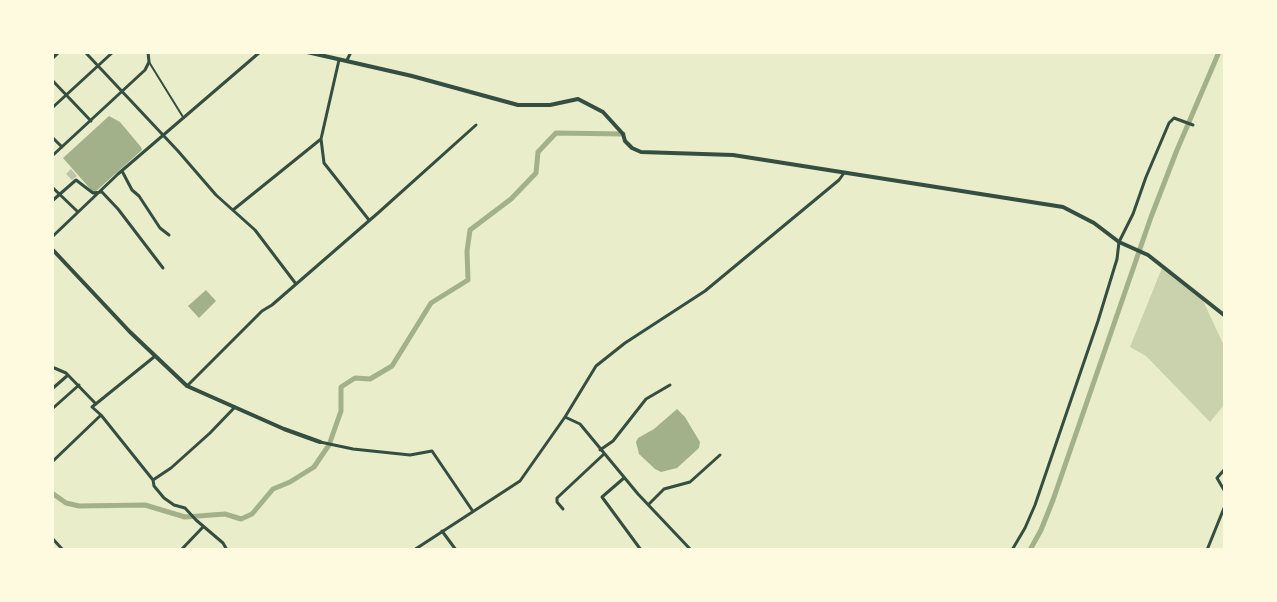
<!DOCTYPE html>
<html>
<head>
<meta charset="utf-8">
<style>
	body { margin:0 }
	#map { position:relative; width:1277px; height:602px; overflow:hidden; background:#e9edc9; font-family:Montserrat,sans-serif }
	canvas { display:block }
	.frame { position:absolute; inset:0; border:54px solid #fefae0; pointer-events:none }
</style>
</head>
<body>
<div id="map">
<canvas width="1277" height="602"></canvas>
<div class="frame"></div>
</div>
<script>
const g = document.querySelector('canvas').getContext('2d');
g.lineJoin = 'round';
function paint(path, color) { g.fillStyle = color; g.fill(path, 'evenodd'); }
const toPath = rows => new Path2D(rows.map(r => 'M' + r).join(''));
function stroke(path, color, width, dash) { g.strokeStyle = color; g.lineWidth = width; g.lineCap = dash ? 'butt' : 'round'; g.setLineDash(dash || []); g.stroke(path); }
const green = toPath([
	[1162,268,1201,296,1224,346,1224,405,1210,422,1146,356,1130,347]
]);
const water = toPath([
	[109,116,120,122,141,147,142,150,95,192,93,192,63,158],
	[206,290,216,301,199,318,188,306],
	[677,409,685,417,700,442,699,448,677,468,661,472,655,469,639,454,636,442,638,438,654,429]
]);
const canal = toPath([
	[52,493,66,503,79,506,145,505,185,517,225,514,241,519,252,514,273,489,290,482,314,467,329,445,341,411,341,387,355,378,370,379,392,366,431,303,468,280,467,251,470,230,511,199,536,173,538,152,556,133,623,134],
	[1030,550,1041,530,1053,500,1151,217,1177,150,1219,52]
]);
const building = toPath([
	[71,169,77,176,72,180,66,174]
]);
const pedestrian = toPath([
	[149,62,183,117]
]);
const minor = toPath([
	[85,52,178,151,216,195,255,230,296,284],
	[339,60,321,139,324,163,369,220],
	[347,60,351,52],
	[52,80,91,121],
	[52,108,113,52],
	[52,137,62,147],
	[52,156,145,70,149,62,148,52],
	[122,171,132,190,139,196,160,228,169,235],
	[52,187,78,212],
	[101,191,118,209,163,268],
	[52,201,76,180,93,193,101,192],
	[233,210,321,139],
	[52,237,118,174,260,52],
	[154,357,92,407,101,415,153,480,171,468,210,433,235,407],
	[52,367,66,373,96,404],
	[187,386,262,311,272,305,378,213,476,125],
	[52,389,68,375],
	[52,409,79,385],
	[565,417,580,424,638,494,691,550],
	[320,442,353,449,410,455,432,451,472,510],
	[600,450,613,441,646,399,670,385],
	[52,462,101,415],
	[1224,470,1217,478,1224,490],
	[624,478,602,497,641,550],
	[153,480,154,486,164,498,174,505,185,508,196,520,223,543,227,550],
	[649,504,664,489,690,482,720,455],
	[563,509,557,502,557,498,604,454],
	[52,538,63,550],
	[181,550,203,527],
	[414,550,520,481,565,417,596,366,625,343,705,291,839,180,844,173],
	[1012,550,1025,528,1035,505,1098,321,1117,259,1119,242,1133,214,1146,177,1169,123,1174,118,1193,125],
	[1207,550,1224,508]
]);
const tertiary = toPath([
	[442,531,456,550]
]);
const secondary = toPath([
	[307,52,412,76,518,105,550,105,578,99,603,112,623,134,625,141,632,148,641,152,733,155,1063,207,1094,223,1119,242,1148,255,1224,315],
	[52,249,130,332,187,386,284,429,320,442]
]);
const primary = toPath([
	[52,58,58,52]
]);
paint(green, '#cad2ad');
paint(water, '#a3b18a');
stroke(canal, '#a3b18a', 5);
paint(building, '#bcc5a7');
stroke(pedestrian, '#344e41', 2);
stroke(minor, '#344e41', 3);
stroke(tertiary, '#344e41', 3);
stroke(secondary, '#344e41', 4);
stroke(primary, '#344e41', 4.5);
</script>
</body>
</html>
